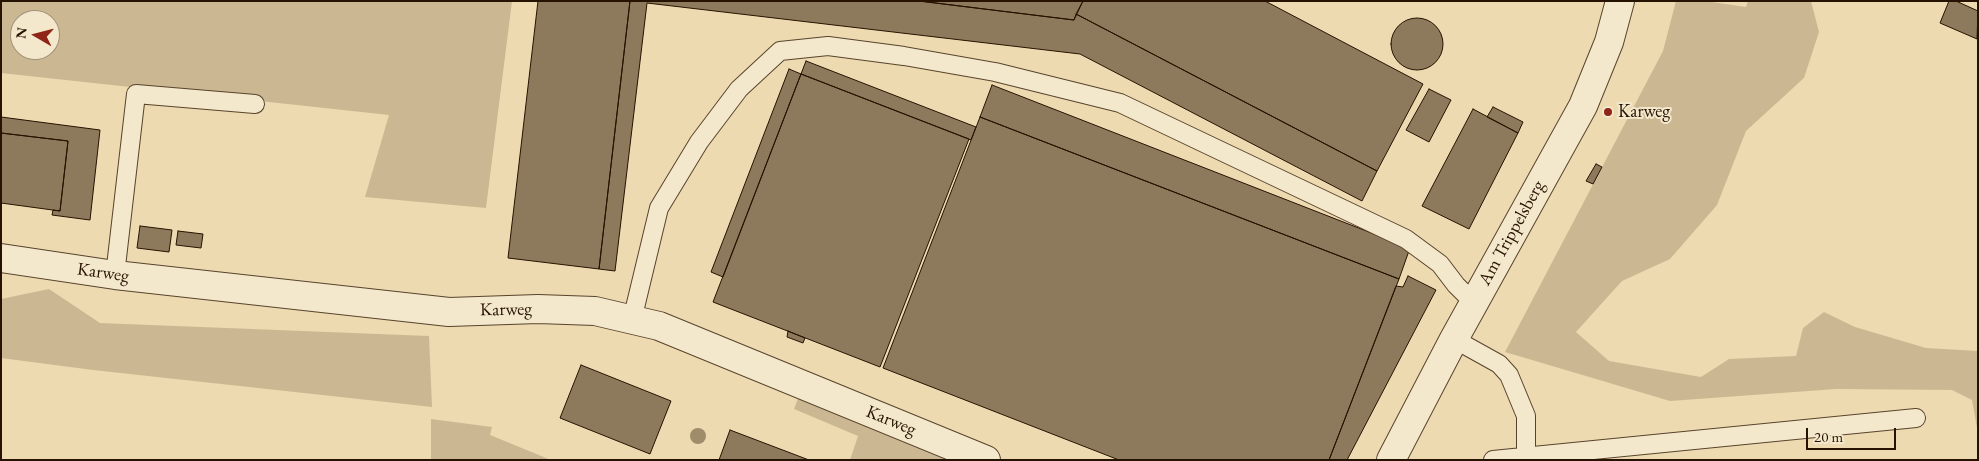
<!DOCTYPE html>
<html>
<head>
<meta charset="utf-8">
<style>
	body { margin:0 }
	#map { position:relative; width:1979px; height:461px; overflow:hidden; background:#eddab0; font-family:"EB Garamond",serif }
	canvas { display:block }
	.frame { position:absolute; inset:0; border:2px solid #261200; pointer-events:none }
	.north { position:absolute; left:10px; top:10px; width:50px; height:50px; box-sizing:border-box; background:#f3e7cc; border:1px solid #a1927a; border-radius:50%; rotate:278deg; font-size:14px; font-weight:700; line-height:20px; text-align:center; color:#261200 }
	.north::after { content:''; display:block; margin:auto; width:18px; height:22px; background:#8f2418; clip-path:polygon(50% 0,100% 100%,50% 72%,0 100%) }
	.scale { position:absolute; left:1806px; top:428px; width:90px; height:22px; box-sizing:border-box; border:2px solid #261200; border-top:0; padding-left:6px; font-size:15px; line-height:18px; white-space:nowrap; color:#261200; -webkit-text-stroke:4px #f3e7cc; paint-order:stroke }
</style>
</head>
<body>
<div id="map">
<canvas width="1979" height="461"></canvas>
<div class="frame"></div>
<div class="north">N</div>
<div class="scale">20 m</div>
</div>
<script>
const g = document.querySelector('canvas').getContext('2d');
g.lineJoin = 'round';
function paint(path, color) { g.fillStyle = color; g.fill(path, 'evenodd'); }
const toPath = rows => new Path2D(rows.map(r => 'M' + r).join(''));
function stroke(path, color, width, dash) { g.strokeStyle = color; g.lineWidth = width; g.lineCap = dash ? 'butt' : 'round'; g.setLineDash(dash || []); g.stroke(path); }
function drawText(font, color, halo, rows, align = 'center') {
  g.font = font + ' "EB Garamond",serif'; g.lineWidth = 4; g.setLineDash([]); g.textBaseline = 'middle'; g.strokeStyle = halo; g.fillStyle = color; for (const [text, x, y, turn = 0] of rows) {
    g.save(); g.translate(x, y); g.rotate((+turn || 0) * Math.PI / 180); g.textAlign = isNaN(turn) ? turn : align; if (halo) g.strokeText(text, 0, 0); g.fillText(text, 0, 0); g.restore();
  }
}
const green = toPath([
	[1,1,512,1,486,208,365,197,389,115,1,73],
	[20,20,50,20,50,50,20,50],
	[1676,1,1705,1,1746,7,1748,1,1811,1,1819,32,1804,78,1746,131,1717,205,1670,259,1622,281,1576,332,1609,361,1701,377,1729,359,1796,356,1803,328,1824,312,1855,327,1926,348,1978,351,1978,433,1972,400,1952,390,1836,389,1670,401,1505,352,1663,51],
	[49,289,100,323,429,336,432,407,93,370,1,358,1,299],
	[801,391,957,460,850,460,858,436,794,409],
	[431,419,492,427,490,435,551,460,431,460]
]);
const building = toPath([
	[538,1,630,1,599,269,508,258,538,1],
	[630,1,919,1,1074,20,1076,14,1377,171,1362,201,1080,54,647,3,615,271,599,269,630,1],
	[919,1,1083,1,1074,20,919,1],
	[1083,1,1265,1,1423,84,1377,171,1076,14,1083,1],
	[1949,1,1956,1,1978,11,1977,39,1940,23,1949,1],
	'1391 44a26 26 0 1 1 52 0a26 26 0 1 1-52 0Z',
	[806,61,976,127,971,140,801,74,806,61],
	[789,69,801,74,723,277,711,272,789,69],
	[801,74,969,139,880,367,713,302,801,74],
	[992,85,1410,248,1399,279,980,117,992,85],
	[1429,89,1451,100,1429,142,1406,130,1429,89],
	[1493,107,1523,122,1518,133,1487,117,1493,107],
	[1473,109,1518,133,1469,229,1422,206,1473,109],
	[1,117,100,130,90,220,52,215,53,210,60,211,68,141,1,133,1,117],
	[980,117,1399,279,1329,460,1119,460,883,368,980,117],
	[1,133,68,141,60,211,1,203,1,133],
	[1596,164,1602,167,1593,184,1586,181,1596,164],
	[140,226,172,230,169,252,137,248,140,226],
	[178,231,203,234,201,248,176,245,178,231],
	[1408,276,1436,290,1347,460,1329,460,1396,286,1403,287,1408,276],
	[788,331,805,338,803,343,787,337,788,331],
	[581,365,671,401,650,454,560,418,581,365],
	[730,430,809,460,719,460,730,430]
]);
const service = toPath([
	[115,275,136,94,255,104],
	[632,320,659,208,699,142,739,89,780,51,828,46,904,56,995,72,1120,103,1406,239,1440,264,1456,285,1473,302],
	[1454,339,1499,364,1509,375,1526,416,1526,456],
	[1493,460,1916,418]
]);
const minor = toPath([
	[1,258,115,275,449,312,538,309,595,311,659,326,986,460],
	[1391,460,1454,339,1583,106,1609,42,1620,1]
]);
const trees = [
	[698,436]
];
const markers = [
	[1608,112,5,"#8f2418"]
];
const poiNames = [
	["Karweg",1618,112]
];
const streetNames = [
	["Am Trippelsberg",1512,233,-61],
	["Karweg",103,273,8],
	["Karweg",506,310,-1],
	["Karweg",891,421,22]
];
paint(green, '#cbb892');
paint(building, '#8d7a5c');
stroke(building, '#261200', 1);
stroke(service, '#58442c', 20);
stroke(minor, '#58442c', 30);
stroke(service, '#f3e7cc', 18);
stroke(minor, '#f3e7cc', 28);
g.fillStyle = '#9f8c6b';
for (const [x, y] of trees) { g.beginPath(); g.arc(x, y, 8, 0, 2 * Math.PI); g.fill(); }
for (const [x, y, r, color] of markers) { const dot = new Path2D(); dot.arc(x, y, r, 0, 2 * Math.PI); g.fillStyle = color; g.fill(dot); stroke(dot, '#f3e7cc', 2); }
drawText('18px', '#261200', '#f3e7cc', poiNames, 'left');
drawText('18px', '#261200', '#f3e7cc', streetNames);
</script>
</body>
</html>
